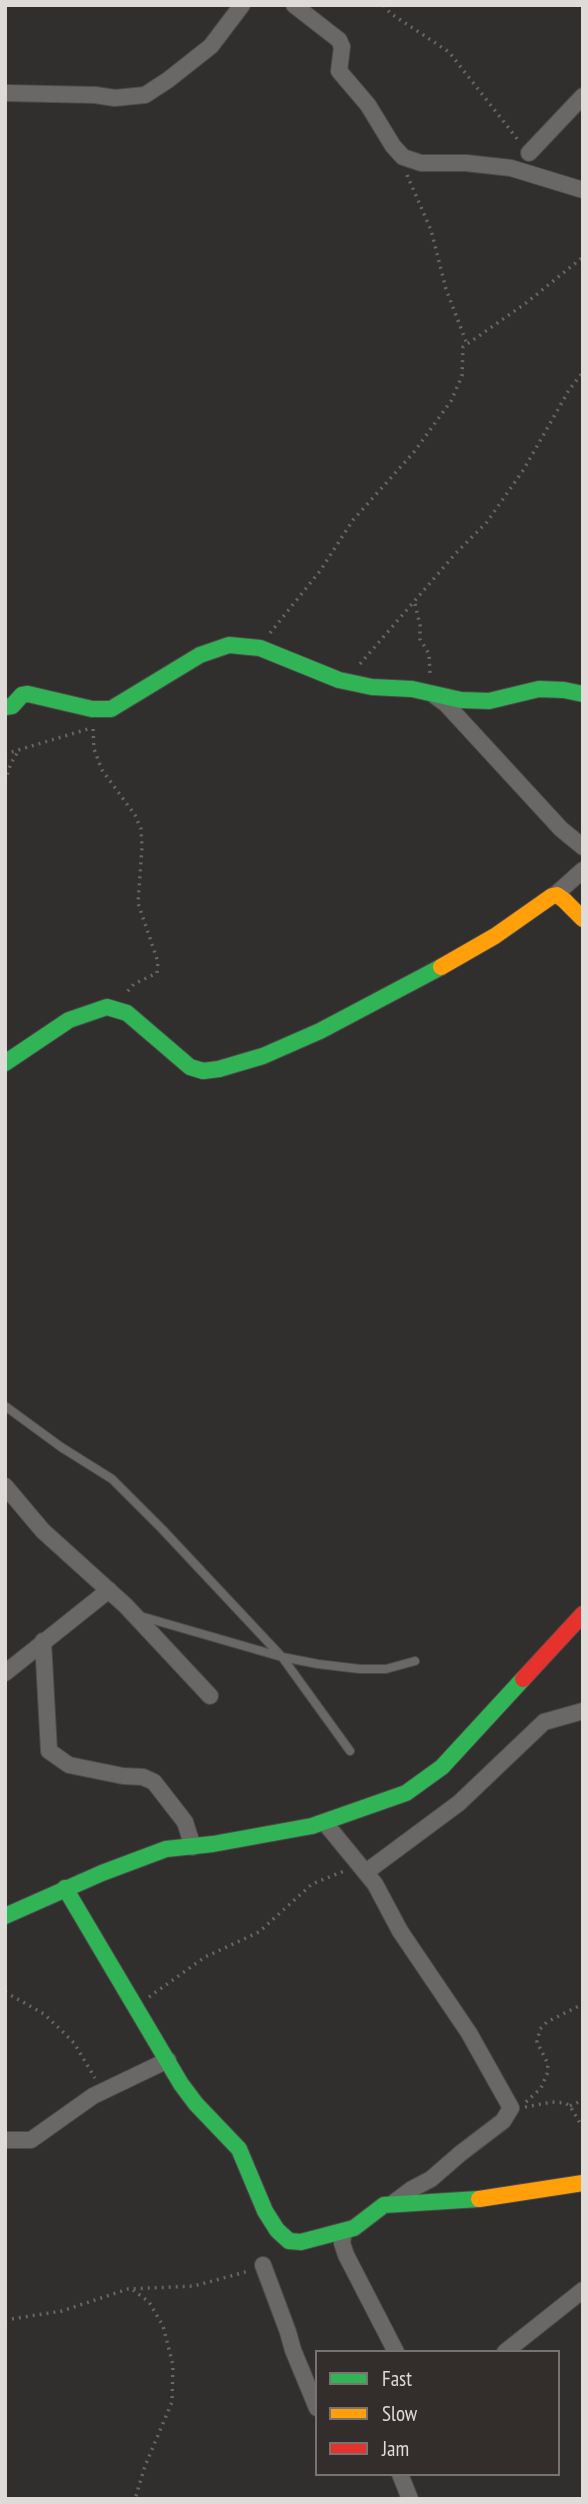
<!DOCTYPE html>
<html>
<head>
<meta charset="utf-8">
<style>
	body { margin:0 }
	#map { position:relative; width:588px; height:2504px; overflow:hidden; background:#312f2d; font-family:"PT Sans Narrow",sans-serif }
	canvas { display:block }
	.frame { position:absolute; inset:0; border:7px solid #dedbd9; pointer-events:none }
	.legend { position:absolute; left:315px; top:2350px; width:245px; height:126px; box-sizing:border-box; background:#332e2b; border:2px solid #777371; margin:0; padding:9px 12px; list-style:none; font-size:21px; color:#dedbd9 }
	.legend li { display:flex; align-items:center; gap:14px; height:35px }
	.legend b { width:35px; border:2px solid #777371 }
</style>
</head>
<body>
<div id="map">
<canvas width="588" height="2504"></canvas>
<div class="frame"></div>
<ul class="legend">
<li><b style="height:9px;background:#30b455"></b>Fast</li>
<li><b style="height:9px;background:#ff9f0a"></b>Slow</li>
<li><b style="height:9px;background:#e5322d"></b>Jam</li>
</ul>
</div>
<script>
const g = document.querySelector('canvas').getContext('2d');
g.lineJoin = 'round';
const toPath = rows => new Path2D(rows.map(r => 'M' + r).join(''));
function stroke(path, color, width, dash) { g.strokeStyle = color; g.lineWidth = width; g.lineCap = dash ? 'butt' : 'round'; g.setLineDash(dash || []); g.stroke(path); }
const path = toPath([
	[384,5,390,13,449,52,518,140],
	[407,175,431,230,446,289,467,344],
	[415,604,420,625,420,639,429,654,430,673],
	[270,633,320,571,353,520,414,452,451,401,462,376,463,347,526,303,583,257],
	[360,664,456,553,487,522,524,469,569,390,583,372],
	[93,729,94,749,102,770,135,815,141,829,142,847,138,903,158,962,157,973,134,984,126,993],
	[5,754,88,729],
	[5,781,11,763,19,750],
	[5,1992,44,2014,60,2029,74,2043,95,2078],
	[149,1997,205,1957,259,1932,312,1884,344,1871],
	[526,2102,541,2088,547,2074,548,2064,537,2042,540,2029,547,2022,583,2004],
	[570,2106,583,2100],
	[525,2107,552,2102,565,2103,570,2106,583,2128],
	[133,2290,149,2302,163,2326,173,2365,172,2402,145,2466,135,2499],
	[5,2320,62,2311,128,2289,194,2286,249,2271]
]);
const lane = toPath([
	[5,1406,61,1447,112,1479,162,1529,282,1657,350,1751],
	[140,1616,282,1657,318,1664,360,1669,386,1669,415,1661]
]);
const street = toPath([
	[294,5,339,40,342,47,339,71,368,105,393,146,403,157,421,163,466,163,511,168,583,190],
	[5,93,95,95,115,98,145,95,168,80,211,46,242,5],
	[529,153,583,96],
	[435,696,446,704,561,829,583,847],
	[555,895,583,870],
	[5,1486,43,1531,126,1606,210,1696],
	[43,1641,49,1751,69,1765,123,1776,143,1777,154,1782,185,1822,193,1847],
	[5,1673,109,1590],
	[325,1823,375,1884,400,1931,469,2033,511,2108,503,2121,461,2153,431,2179,412,2189,392,2204],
	[366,1872,459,1803,544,1722,583,1711],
	[5,2140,31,2140,93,2096,168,2060],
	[344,2231,342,2243,346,2255,396,2352],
	[263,2265,288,2332,293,2350,317,2408],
	[505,2352,583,2290],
	[400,2474,410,2499]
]);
const fast = toPath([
	[5,707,12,706,22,695,28,694,92,709,111,709,200,655,229,645,260,648,339,680,372,687,412,689,461,700,489,701,539,689,564,690,583,694],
	[5,1063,69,1020,107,1007,127,1013,190,1067,203,1071,219,1069,263,1056,320,1031,441,967],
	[65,1888,181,2084,196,2104,239,2149,265,2211,277,2230,289,2241,301,2242,354,2228,384,2205,479,2199],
	[5,1916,102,1873,166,1849,213,1844,312,1826,406,1793,442,1767,523,1679]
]);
const slow = toPath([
	[441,967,495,936,552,896,557,895,564,900,583,919],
	[479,2199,583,2183]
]);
const jam = toPath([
	[523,1679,583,1614]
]);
stroke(lane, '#4c4b49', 10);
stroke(street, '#4c4b49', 18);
stroke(fast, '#4c4b49', 18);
stroke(slow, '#4c4b49', 18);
stroke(jam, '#4c4b49', 18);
stroke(path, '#676565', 3.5, [2, 5]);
stroke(lane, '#696867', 8);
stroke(street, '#696867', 16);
stroke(fast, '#30b455', 16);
stroke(slow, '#ff9f0a', 16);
stroke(jam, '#e5322d', 16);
</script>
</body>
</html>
